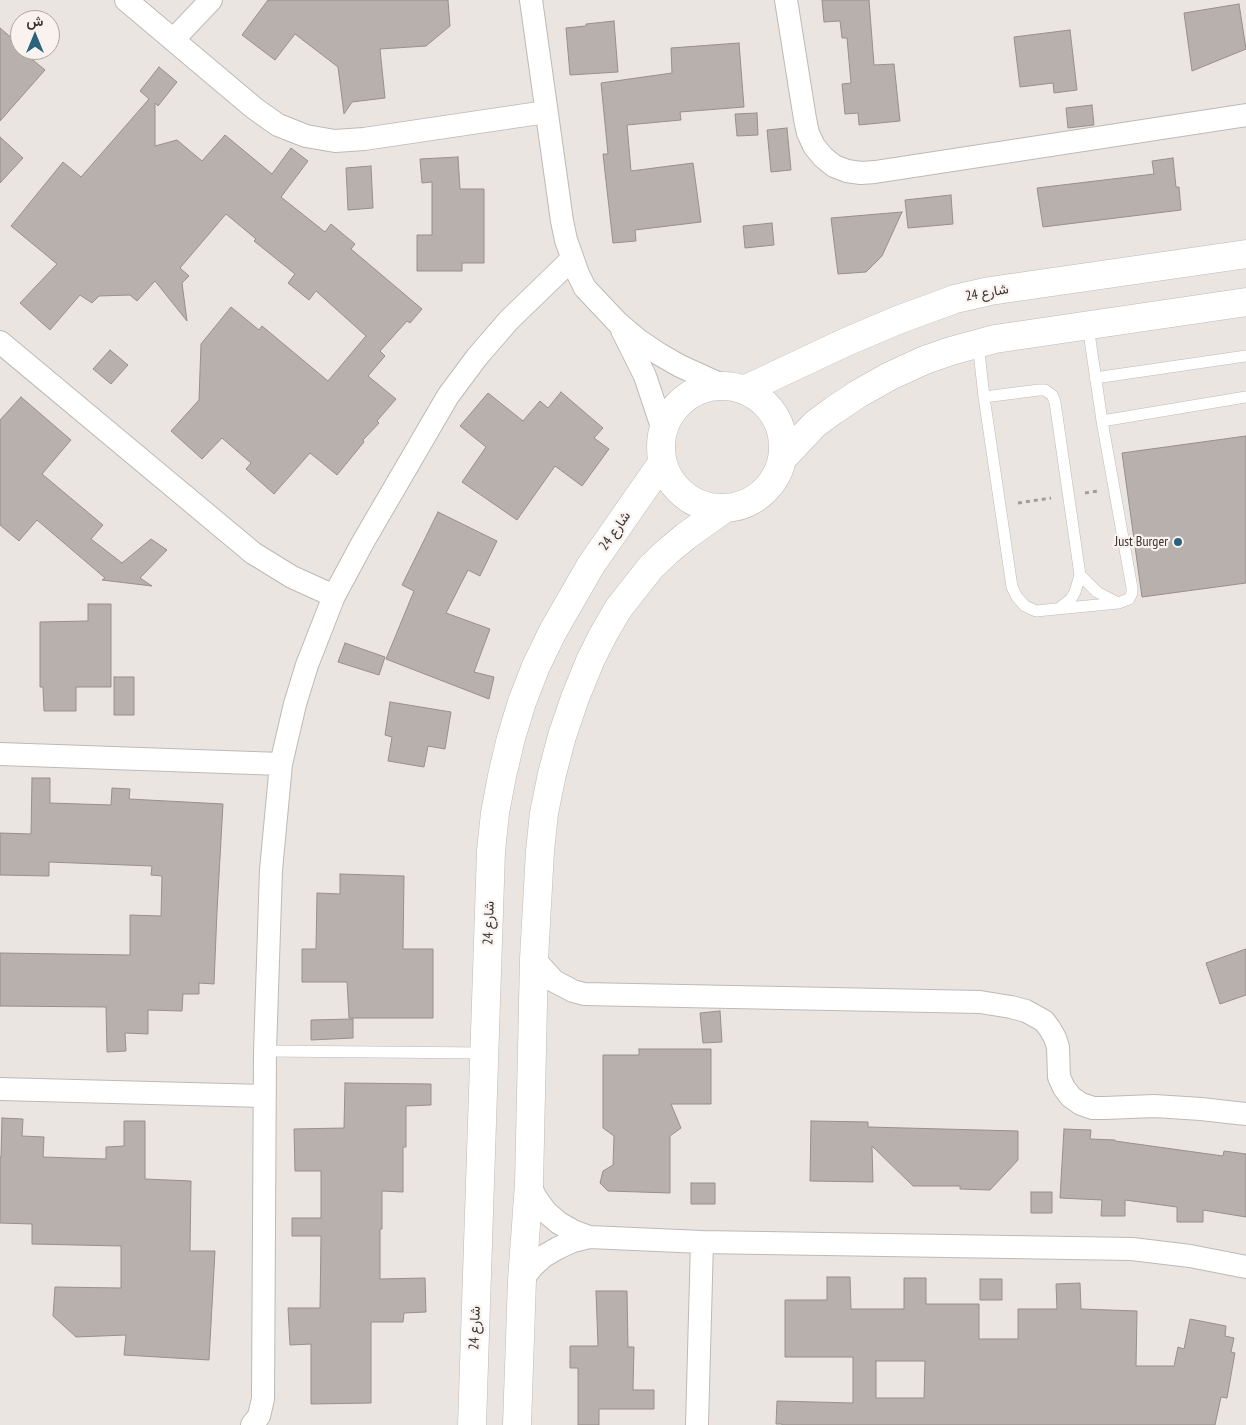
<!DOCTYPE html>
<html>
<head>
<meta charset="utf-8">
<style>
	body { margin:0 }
	#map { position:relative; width:1246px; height:1425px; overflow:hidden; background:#ebe5e1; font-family:"PT Sans Narrow",Vazirmatn,sans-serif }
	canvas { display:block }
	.north { position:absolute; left:10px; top:10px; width:50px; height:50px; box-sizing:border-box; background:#f9f2ee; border:1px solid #aba6a3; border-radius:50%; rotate:0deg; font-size:14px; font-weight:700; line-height:20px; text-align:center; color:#373433 }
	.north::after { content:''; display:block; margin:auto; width:18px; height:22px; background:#2b627c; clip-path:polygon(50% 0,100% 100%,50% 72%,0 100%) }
</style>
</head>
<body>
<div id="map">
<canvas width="1246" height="1425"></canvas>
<div class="north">ش</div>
</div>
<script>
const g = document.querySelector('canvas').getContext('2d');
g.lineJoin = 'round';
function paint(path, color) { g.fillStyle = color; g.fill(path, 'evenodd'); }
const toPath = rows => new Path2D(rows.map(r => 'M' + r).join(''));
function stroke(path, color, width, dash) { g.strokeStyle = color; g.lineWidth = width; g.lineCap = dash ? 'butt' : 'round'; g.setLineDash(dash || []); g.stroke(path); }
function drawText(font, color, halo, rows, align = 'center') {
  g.font = font + ' "PT Sans Narrow",Vazirmatn,sans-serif'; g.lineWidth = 4.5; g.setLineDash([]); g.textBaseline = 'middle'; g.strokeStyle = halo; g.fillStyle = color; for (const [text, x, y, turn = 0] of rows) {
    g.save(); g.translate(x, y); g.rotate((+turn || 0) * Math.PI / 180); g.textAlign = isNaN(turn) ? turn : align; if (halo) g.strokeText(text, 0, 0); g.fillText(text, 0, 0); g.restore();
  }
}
const building = toPath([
	[268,0,448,0,450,26,426,46,380,49,385,98,352,102,344,114,338,67,295,34,275,60,242,35,268,0],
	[822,0,869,0,874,65,894,64,900,121,859,125,858,113,845,114,842,84,851,83,847,38,842,38,840,21,824,22,822,0],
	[1239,4,1246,49,1192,71,1184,13,1239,4],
	[614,21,618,72,570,75,566,28,586,26,586,24,614,21],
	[0,28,20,45,20,50,27,50,31,53,28,56,45,70,0,121,0,28],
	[1070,30,1077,90,1054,93,1053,83,1020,87,1014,37,1070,30],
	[739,43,744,107,680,112,681,120,627,125,631,171,693,163,701,222,635,230,636,241,613,243,603,154,608,154,601,83,672,73,671,48,739,43],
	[159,67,177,82,158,106,155,103,155,146,177,140,202,161,225,135,272,174,291,148,308,161,281,197,325,232,331,224,355,244,351,249,422,309,410,323,407,321,380,351,385,356,368,376,396,399,377,421,379,423,363,440,364,442,337,475,310,453,274,494,246,469,251,463,222,438,202,459,171,431,199,400,201,344,231,307,259,330,262,326,328,381,366,336,316,291,309,300,288,283,295,274,254,241,256,239,226,214,180,268,189,276,182,283,187,321,155,281,137,301,130,295,99,296,92,303,80,295,50,330,20,303,57,264,11,226,63,162,81,177,149,99,140,91,159,67],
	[1092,105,1094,125,1068,128,1066,108,1092,105],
	[757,113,758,135,737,136,735,114,757,113],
	[787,128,791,170,771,172,767,130,787,128],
	[0,137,23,158,0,183,0,137],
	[458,157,460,189,484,189,484,263,462,263,462,271,417,271,417,235,432,235,432,182,422,183,420,159,458,157],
	[1173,158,1176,187,1179,187,1181,210,1043,227,1037,188,1154,174,1152,161,1173,158],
	[371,166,373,208,348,210,346,168,371,166],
	[951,195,953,224,908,228,905,200,951,195],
	[902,212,882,256,866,272,838,274,831,218,902,212],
	[772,223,774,245,745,248,743,226,772,223],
	[110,350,128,365,111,384,93,369,110,350],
	[561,392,603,428,594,438,609,449,582,486,555,466,517,520,462,482,486,447,460,426,488,393,523,421,540,401,548,408,561,392],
	[21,397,71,440,42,474,103,525,91,539,122,563,151,539,167,550,140,578,152,586,102,580,105,578,37,520,19,541,0,525,0,420,21,397],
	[1246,436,1246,583,1142,597,1122,453,1246,436],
	[438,512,497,541,480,576,468,570,446,613,490,629,474,672,494,677,489,699,386,659,414,591,402,585,438,512],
	[88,604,111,604,111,687,76,687,76,711,44,711,43,687,40,687,40,622,88,621,88,604],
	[345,643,385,657,379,675,338,662,345,643],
	[114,677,134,677,134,715,114,715,114,677],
	[390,702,451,712,445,749,428,746,424,767,388,761,392,737,385,735,390,702],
	[32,778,50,778,50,803,111,805,112,788,130,789,129,799,223,804,217,911,214,984,199,983,199,994,183,994,182,1011,148,1010,148,1034,125,1033,126,1051,107,1052,106,1007,0,1006,0,953,130,955,130,915,161,916,162,876,151,875,152,866,49,862,49,876,0,875,0,833,31,834,32,778],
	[340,874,404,876,403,949,433,949,433,1018,349,1018,347,982,302,982,302,949,316,949,317,893,340,894,340,874],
	[1246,949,1246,995,1220,1004,1206,963,1246,949],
	[720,1011,722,1042,703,1043,700,1013,720,1011],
	[353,1019,353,1038,311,1040,311,1020,353,1019],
	[639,1049,711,1049,711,1104,671,1104,681,1128,670,1136,670,1193,608,1191,600,1183,603,1171,613,1165,614,1136,603,1128,603,1055,639,1055,639,1049],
	[345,1083,431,1084,431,1105,406,1106,406,1147,403,1147,403,1192,382,1191,382,1229,380,1229,380,1279,425,1278,426,1312,404,1313,403,1322,371,1322,371,1403,311,1404,311,1344,290,1345,288,1308,320,1308,321,1236,292,1236,292,1218,321,1218,321,1171,295,1171,294,1129,344,1128,345,1083],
	[2,1118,23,1119,22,1136,44,1137,43,1157,106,1159,106,1147,124,1146,124,1121,145,1121,145,1179,191,1181,190,1251,215,1251,209,1360,124,1355,126,1335,76,1337,53,1316,55,1287,121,1288,121,1246,32,1244,32,1224,0,1223,0,1157,1,1157,2,1118],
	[811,1121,868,1122,868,1127,1018,1131,1018,1160,990,1190,960,1189,960,1186,913,1186,872,1146,873,1182,810,1181,811,1121],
	[1064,1129,1091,1130,1090,1139,1115,1140,1115,1141,1223,1156,1224,1151,1246,1154,1246,1217,1203,1210,1203,1222,1177,1222,1177,1207,1125,1200,1125,1216,1101,1216,1102,1200,1060,1198,1064,1129],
	[691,1183,715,1183,715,1204,691,1204,691,1183],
	[1031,1192,1052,1192,1052,1213,1031,1213,1031,1192],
	[827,1277,850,1277,851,1309,904,1309,904,1278,926,1278,926,1304,979,1304,979,1339,1018,1339,1018,1309,1057,1309,1056,1284,1080,1283,1081,1309,1137,1311,1136,1366,1174,1366,1178,1347,1184,1349,1190,1319,1226,1326,1225,1336,1234,1338,1231,1352,1235,1353,1227,1398,1221,1397,1215,1425,782,1425,782,1424,776,1424,777,1401,853,1403,853,1357,785,1357,785,1300,827,1300,827,1277],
	[876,1361,925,1361,924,1398,876,1398,876,1361],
	[980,1279,1002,1279,1002,1300,980,1300,980,1279],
	[596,1291,627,1291,628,1347,634,1347,633,1390,654,1390,654,1409,599,1409,599,1425,578,1425,578,1368,570,1368,570,1346,598,1346,596,1291]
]);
const path = toPath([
	[1085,493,1098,491],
	[1018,503,1051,498]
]);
const lane = toPath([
	[978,343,984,397,1012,587,1017,597,1025,606,1036,611,1118,603,1129,599,1132,593,1132,588,1102,421,1088,326],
	[1095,378,1246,356],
	[984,397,1039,390,1045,390,1052,395,1055,402,1080,575,1075,592,1071,599,1058,609],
	[1102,421,1246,397],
	[1080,575,1097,592,1118,603],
	[265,1051,485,1053]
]);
const street = toPath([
	[126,0,254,108,278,125,306,136,335,141,364,139,546,112],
	[531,0,562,221,566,240,578,274,585,288,618,323,638,340,659,354,680,366,724,386],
	[786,0,805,119,808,133,814,146,823,157,834,166,847,171,861,173,875,172,1246,115],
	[173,40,211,0],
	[622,330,645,376,663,430],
	[0,342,253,553,292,577,334,596],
	[0,754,281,764],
	[534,959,554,981,573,991,584,994,980,1002,1011,1007,1026,1011,1044,1021,1050,1029,1055,1038,1058,1047,1059,1077,1064,1088,1071,1097,1081,1104,1093,1108,1105,1108,1154,1106,1201,1109,1246,1114],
	[0,1089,265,1096],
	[529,1184,536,1198,546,1212,559,1223,573,1231,589,1237],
	[522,1280,532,1267,544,1256,558,1248,573,1241,589,1237,702,1242,1132,1249,1190,1256,1246,1267],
	[252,1425,259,1416,263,1399,265,1051,271,870,281,764,295,704,307,665,334,596,363,542,448,396,477,357,509,320,572,259],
	[697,1425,702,1242]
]);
const secondary = toPath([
	'661 447a61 61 0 1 1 122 0a61 61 0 1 1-122 0Z',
	[744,390,846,342,898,320,955,299,990,291,1246,254],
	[782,459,815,424,834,410,858,394,890,376,925,360,951,351,995,339,1246,302],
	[472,1425,491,851,495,813,502,776,511,738,522,702,536,666,553,631,591,565,662,463],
	[517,1425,522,1280,529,1184,534,959,540,851,544,813,552,774,562,736,575,698,590,661,603,635,618,609,651,567,668,551,686,536,724,509]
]);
const markers = [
	[1178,542,5,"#2b627c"]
];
const streetNames = [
	["شارع 24",987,293,-10],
	["شارع 24",615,531,-55],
	["شارع 24",489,923,-88],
	["شارع 24",475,1328,-88]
];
const poiNames = [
	["Just Burger",1168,542]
];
paint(building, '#b7b0ad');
stroke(building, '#96908d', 1);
stroke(lane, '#bfb9b5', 12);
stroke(street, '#bfb9b5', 24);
stroke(secondary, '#bfb9b5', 29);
stroke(path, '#a29d9a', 3, [4, 4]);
stroke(lane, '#fff', 11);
stroke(street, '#fff', 22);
stroke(secondary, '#fff', 28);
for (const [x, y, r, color] of markers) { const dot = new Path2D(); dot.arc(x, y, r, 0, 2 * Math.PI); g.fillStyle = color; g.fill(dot); stroke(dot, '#f9f2ee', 2); }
drawText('14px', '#373433', '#f9f2ee', streetNames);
drawText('14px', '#373433', '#f9f2ee', poiNames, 'right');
</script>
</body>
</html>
